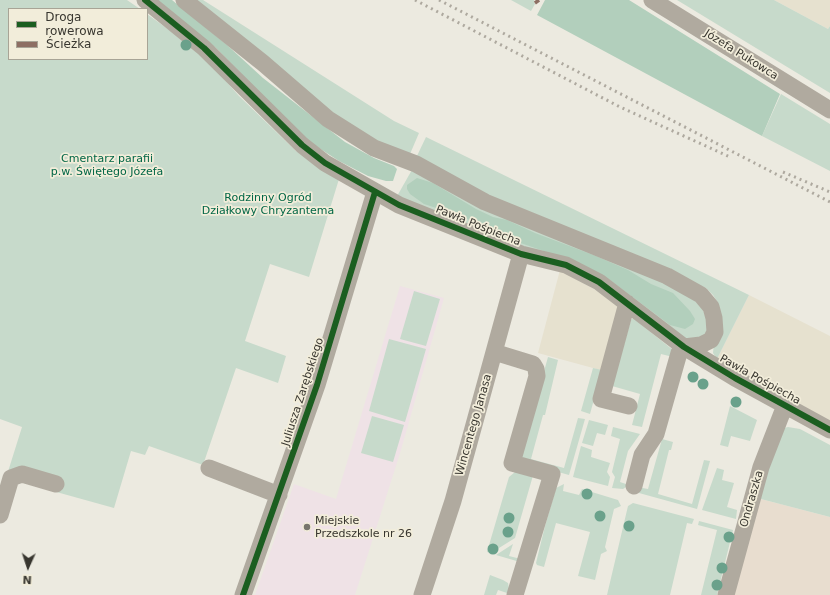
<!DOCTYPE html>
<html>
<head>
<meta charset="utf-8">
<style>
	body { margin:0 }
	#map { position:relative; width:830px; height:595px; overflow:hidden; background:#eceae0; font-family:"DejaVu Sans",sans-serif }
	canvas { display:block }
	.legend { position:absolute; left:8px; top:8px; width:140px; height:52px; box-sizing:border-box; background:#f2edda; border:1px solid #a8a496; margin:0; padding:5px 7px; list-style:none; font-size:12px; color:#38362f }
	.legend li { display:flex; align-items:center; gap:8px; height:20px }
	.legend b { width:20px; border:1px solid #a8a496 }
	.north { position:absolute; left:8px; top:547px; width:40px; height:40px; -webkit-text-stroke:3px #f2edda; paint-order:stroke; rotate:183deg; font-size:11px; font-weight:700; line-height:16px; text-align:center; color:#38362f }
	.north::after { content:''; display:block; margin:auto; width:14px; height:18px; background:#38362f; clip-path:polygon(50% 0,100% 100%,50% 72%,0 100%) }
</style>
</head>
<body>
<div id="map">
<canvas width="830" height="595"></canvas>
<ul class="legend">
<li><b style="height:5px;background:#1b5e20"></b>Droga rowerowa</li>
<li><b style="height:5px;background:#8d6e63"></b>Ścieżka</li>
</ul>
<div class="north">N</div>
</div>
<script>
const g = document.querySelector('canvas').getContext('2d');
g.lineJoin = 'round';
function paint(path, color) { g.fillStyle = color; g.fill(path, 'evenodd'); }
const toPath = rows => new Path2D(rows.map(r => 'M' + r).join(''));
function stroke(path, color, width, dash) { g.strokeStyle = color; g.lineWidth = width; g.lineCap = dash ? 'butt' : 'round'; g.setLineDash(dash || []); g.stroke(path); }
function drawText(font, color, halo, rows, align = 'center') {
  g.font = font + ' "DejaVu Sans",sans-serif'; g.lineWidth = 3.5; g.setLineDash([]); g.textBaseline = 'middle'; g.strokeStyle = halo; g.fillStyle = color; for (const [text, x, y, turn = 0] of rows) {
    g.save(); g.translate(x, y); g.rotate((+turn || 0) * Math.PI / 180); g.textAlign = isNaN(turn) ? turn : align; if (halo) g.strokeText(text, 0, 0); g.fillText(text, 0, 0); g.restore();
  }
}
const commercial = toPath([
	[757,498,830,517,830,595,732,595]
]);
const built = toPath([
	[774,0,830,0,830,26,828,29],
	[560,270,620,304,604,371,538,353],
	[749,295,830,336,830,422,717,359]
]);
const education = toPath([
	[400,286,444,298,401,450,355,595,255,595,294,484,336,499]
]);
const green = toPath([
	[0,0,127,0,140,9,9,9,9,59,147,59,147,14,201,53,239,96,296,151,339,179,309,277,270,264,245,341,286,356,278,383,236,368,203,465,149,446,145,455,131,451,114,508,6,478,22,427,0,419],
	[193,0,203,0,394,121,419,133,410,154,377,143,326,111],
	[511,0,534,0,535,4,531,11],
	[677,0,774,0,828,29,830,26,830,93],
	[781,94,830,124,830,171,762,136],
	[426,137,749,295,717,359,713,353,718,303,713,295,706,288,488,198,416,158],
	[413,168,666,281,700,301,711,332,685,344,602,279,396,198],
	[414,291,440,299,426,346,400,339],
	[633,318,673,350,673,357,661,354,642,427,632,425,640,394,612,386,631,320],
	[389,339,426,349,405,422,369,411],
	[548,357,558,360,545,415,543,415,531,459,564,468,578,418,585,419,569,475,519,461],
	[593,368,602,370,590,414,581,411],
	[730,406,757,420,750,441,731,436,728,447,720,445],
	[372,416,404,425,393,462,361,453],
	[589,420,608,425,605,435,597,433,593,446,582,443],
	[613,427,640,434,628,451,620,482,629,485,623,489,612,488,615,477,612,472,620,439,611,436],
	[788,427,800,429,830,445,830,517,757,498,784,428],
	[662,439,673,442,671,450,669,450,658,494,692,504,704,460,710,461,697,509,639,493,637,487,648,489],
	[581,446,592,450,591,457,610,463,607,472,610,477,608,486,573,477],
	[717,468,724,470,722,480,734,483,727,507,737,510,736,519,702,510],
	[515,472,534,472,515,538,491,553,487,552,509,477],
	[564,484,563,491,579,495,582,489,618,500,621,506,614,509,605,547,607,551,601,554,595,580,578,576,590,532,556,523,544,567,537,565,536,563,545,526,556,488],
	[633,503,694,519,692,524,687,523,670,595,607,595,628,506],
	[699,521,733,530,717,595,701,595,717,530,698,525],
	[513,544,509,556,521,559,520,562,496,555],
	[490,575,503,580,508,583,510,594,498,590,496,595,484,595]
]);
const forest = toPath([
	[157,0,172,0,227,45,263,78,345,142,374,158,394,166,397,169,393,181,386,181,368,176,339,161,316,146,300,134,216,48],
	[545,0,629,0,780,94,762,136,537,15],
	[417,178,433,183,476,209,493,217,507,220,535,233,596,256,628,270,651,284,673,293,690,311,695,319,693,324,685,329,670,325,610,280,581,264,512,240,461,216,424,204,410,194,407,189,407,185]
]);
const minor = toPath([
	[145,0,204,48,302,145,325,163,399,205,521,254,566,265,599,282,684,347,735,378,830,430],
	[184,0,263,63,328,119,374,148,416,164,485,202,667,276,701,295,711,307,714,318,715,332,711,340,701,345,684,347],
	[652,0,830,110],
	[627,303,601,399,629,406],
	[494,352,533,364,536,369,537,376,512,463,552,474,515,595],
	[209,468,279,495],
	[634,486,642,455,656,434,679,353,684,347],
	[0,515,11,478,22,474,56,484],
	[243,595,317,385,375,192],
	[422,595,453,501,521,254],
	[726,595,761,467,782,413,788,408]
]);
const rail = toPath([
	[415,0,620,107,730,157],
	[439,0,830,202],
	[783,172,830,192]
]);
const quiet = toPath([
	[536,0,538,3]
]);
const cycleway = toPath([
	[145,0,204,48,302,145,325,163,399,205,521,254,566,265,599,282,684,347,735,378,830,430],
	[243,595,317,385,375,192]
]);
const trees = [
	[186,45],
	[693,377],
	[703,384],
	[736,402],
	[587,494],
	[600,516],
	[509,518],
	[629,526],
	[508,532],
	[729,537],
	[493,549],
	[722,568],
	[717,585]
];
const markers = [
	[307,527,4,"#77756d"]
];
const streetNames = [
	["Józefa Pukowca",741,55,32],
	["Pawła Pośpiecha",478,226,22],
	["Pawła Pośpiecha",760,380,29],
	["Juliusza Zarębskiego",303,392,-72],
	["Wincentego Janasa",474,425,-74],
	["Ondraszka",752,499,-74]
];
const parkNames = [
	["Cmentarz parafii",107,159],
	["p.w. Świętego Józefa",107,172],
	["Rodzinny Ogród",268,198],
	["Działkowy Chryzantema",268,211]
];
const poiNames = [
	["Miejskie",315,521],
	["Przedszkole nr 26",315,534]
];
paint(commercial, '#e8ddcf');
paint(built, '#e6e1cf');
paint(education, '#efe2e6');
paint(green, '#c7dacb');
paint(forest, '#b2cfbc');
stroke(minor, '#b0aa9f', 17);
stroke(rail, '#aea99f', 3, [2, 4]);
stroke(quiet, '#8d6e63', 5, [10, 5]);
stroke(cycleway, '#1b5e20', 6);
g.fillStyle = '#6aa18b';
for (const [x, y] of trees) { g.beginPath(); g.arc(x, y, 5.5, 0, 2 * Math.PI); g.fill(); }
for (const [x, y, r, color] of markers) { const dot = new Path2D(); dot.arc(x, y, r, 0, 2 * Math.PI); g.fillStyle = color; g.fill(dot); stroke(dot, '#f2edda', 1.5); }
drawText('11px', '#38362f', '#f2edda', streetNames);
drawText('11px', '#006645', '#f2edda', parkNames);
drawText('11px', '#38362f', '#f2edda', poiNames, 'left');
</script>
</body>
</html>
